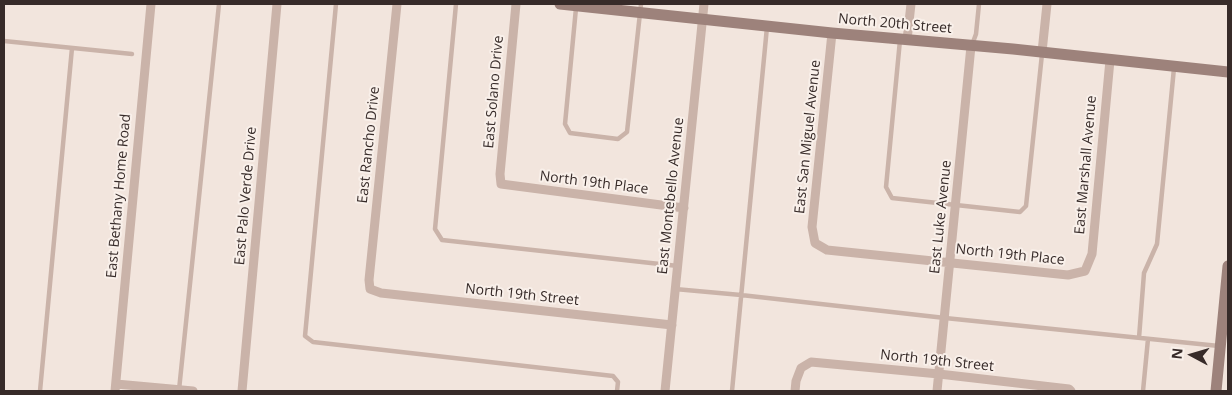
<!DOCTYPE html>
<html>
<head>
<meta charset="utf-8">
<style>
	body { margin:0 }
	#map { position:relative; width:1232px; height:395px; overflow:hidden; background:#f2e5dd; font-family:"Open Sans",sans-serif }
	canvas { display:block }
	.frame { position:absolute; inset:0; border:5px solid #372b29; pointer-events:none }
	.north { position:absolute; left:1167px; top:330px; width:50px; height:50px; -webkit-text-stroke:4px #f9f0ea; paint-order:stroke; rotate:276deg; font-size:14px; font-weight:700; line-height:20px; text-align:center; color:#372b29 }
	.north::after { content:''; display:block; margin:auto; width:18px; height:22px; background:#372b29; clip-path:polygon(50% 0,100% 100%,50% 72%,0 100%) }
</style>
</head>
<body>
<div id="map">
<canvas width="1232" height="395"></canvas>
<div class="frame"></div>
<div class="north">N</div>
</div>
<script>
const g = document.querySelector('canvas').getContext('2d');
g.lineJoin = 'round';
const toPath = rows => new Path2D(rows.map(r => 'M' + r).join(''));
function stroke(path, color, width, dash) { g.strokeStyle = color; g.lineWidth = width; g.lineCap = dash ? 'butt' : 'round'; g.setLineDash(dash || []); g.stroke(path); }
function drawText(font, color, halo, rows, align = 'center') {
  g.font = font + ' "Open Sans",sans-serif'; g.lineWidth = 4; g.setLineDash([]); g.textBaseline = 'middle'; g.strokeStyle = halo; g.fillStyle = color; for (const [text, x, y, turn = 0] of rows) {
    g.save(); g.translate(x, y); g.rotate((+turn || 0) * Math.PI / 180); g.textAlign = isNaN(turn) ? turn : align; if (halo) g.strokeText(text, 0, 0); g.fillText(text, 0, 0); g.restore();
  }
}
const lane = toPath([
	[336,4,305,336,313,342,613,376,618,382,617,391],
	[456,4,435,229,442,240,678,266],
	[576,8,565,124,570,133,618,139,627,132,641,4],
	[900,40,886,187,892,198,1020,212,1026,206,1042,54],
	[4,41,132,54],
	[972,45,976,34,979,4],
	[675,289,741,295,945,318,1219,346],
	[1139,338,1144,273,1157,244,1174,68],
	[179,390,219,4],
	[40,391,72,48],
	[732,391,767,27],
	[1143,391,1148,339]
]);
const street = toPath([
	[397,4,369,280,370,289,381,293,672,325],
	[516,4,500,174,501,184,684,208],
	[832,33,812,227,815,243,827,250,1068,275,1085,271,1092,254,1110,60],
	[907,40,911,4],
	[1042,52,1047,4],
	[116,384,193,391],
	[115,391,151,4],
	[242,391,277,4],
	[665,391,704,4],
	[795,391,796,381,801,368,811,362,939,374,1069,389,1071,391],
	[937,391,971,46]
]);
const secondary = toPath([
	[560,4,832,33,1013,49,1228,72],
	[1216,391,1228,266]
]);
const streetNames = [
	["North 20th Street",895,24,5],
	["East Solano Drive",494,92,-85],
	["East San Miguel Avenue",808,137,-84],
	["East Rancho Drive",369,145,-84],
	["East Marshall Avenue",1086,165,-85],
	["North 19th Place",594,183,7],
	["East Bethany Home Road",119,196,-85],
	["East Palo Verde Drive",246,196,-85],
	["East Montebello Avenue",671,196,-84],
	["East Luke Avenue",941,217,-84],
	["North 19th Place",1010,255,6],
	["North 19th Street",522,295,6],
	["North 19th Street",937,361,6]
];
stroke(lane, '#cab3a9', 4.5);
stroke(street, '#cab3a9', 9);
stroke(secondary, '#9d827b', 11);
drawText('14px', '#372b29', '#f9f0ea', streetNames);
</script>
</body>
</html>
